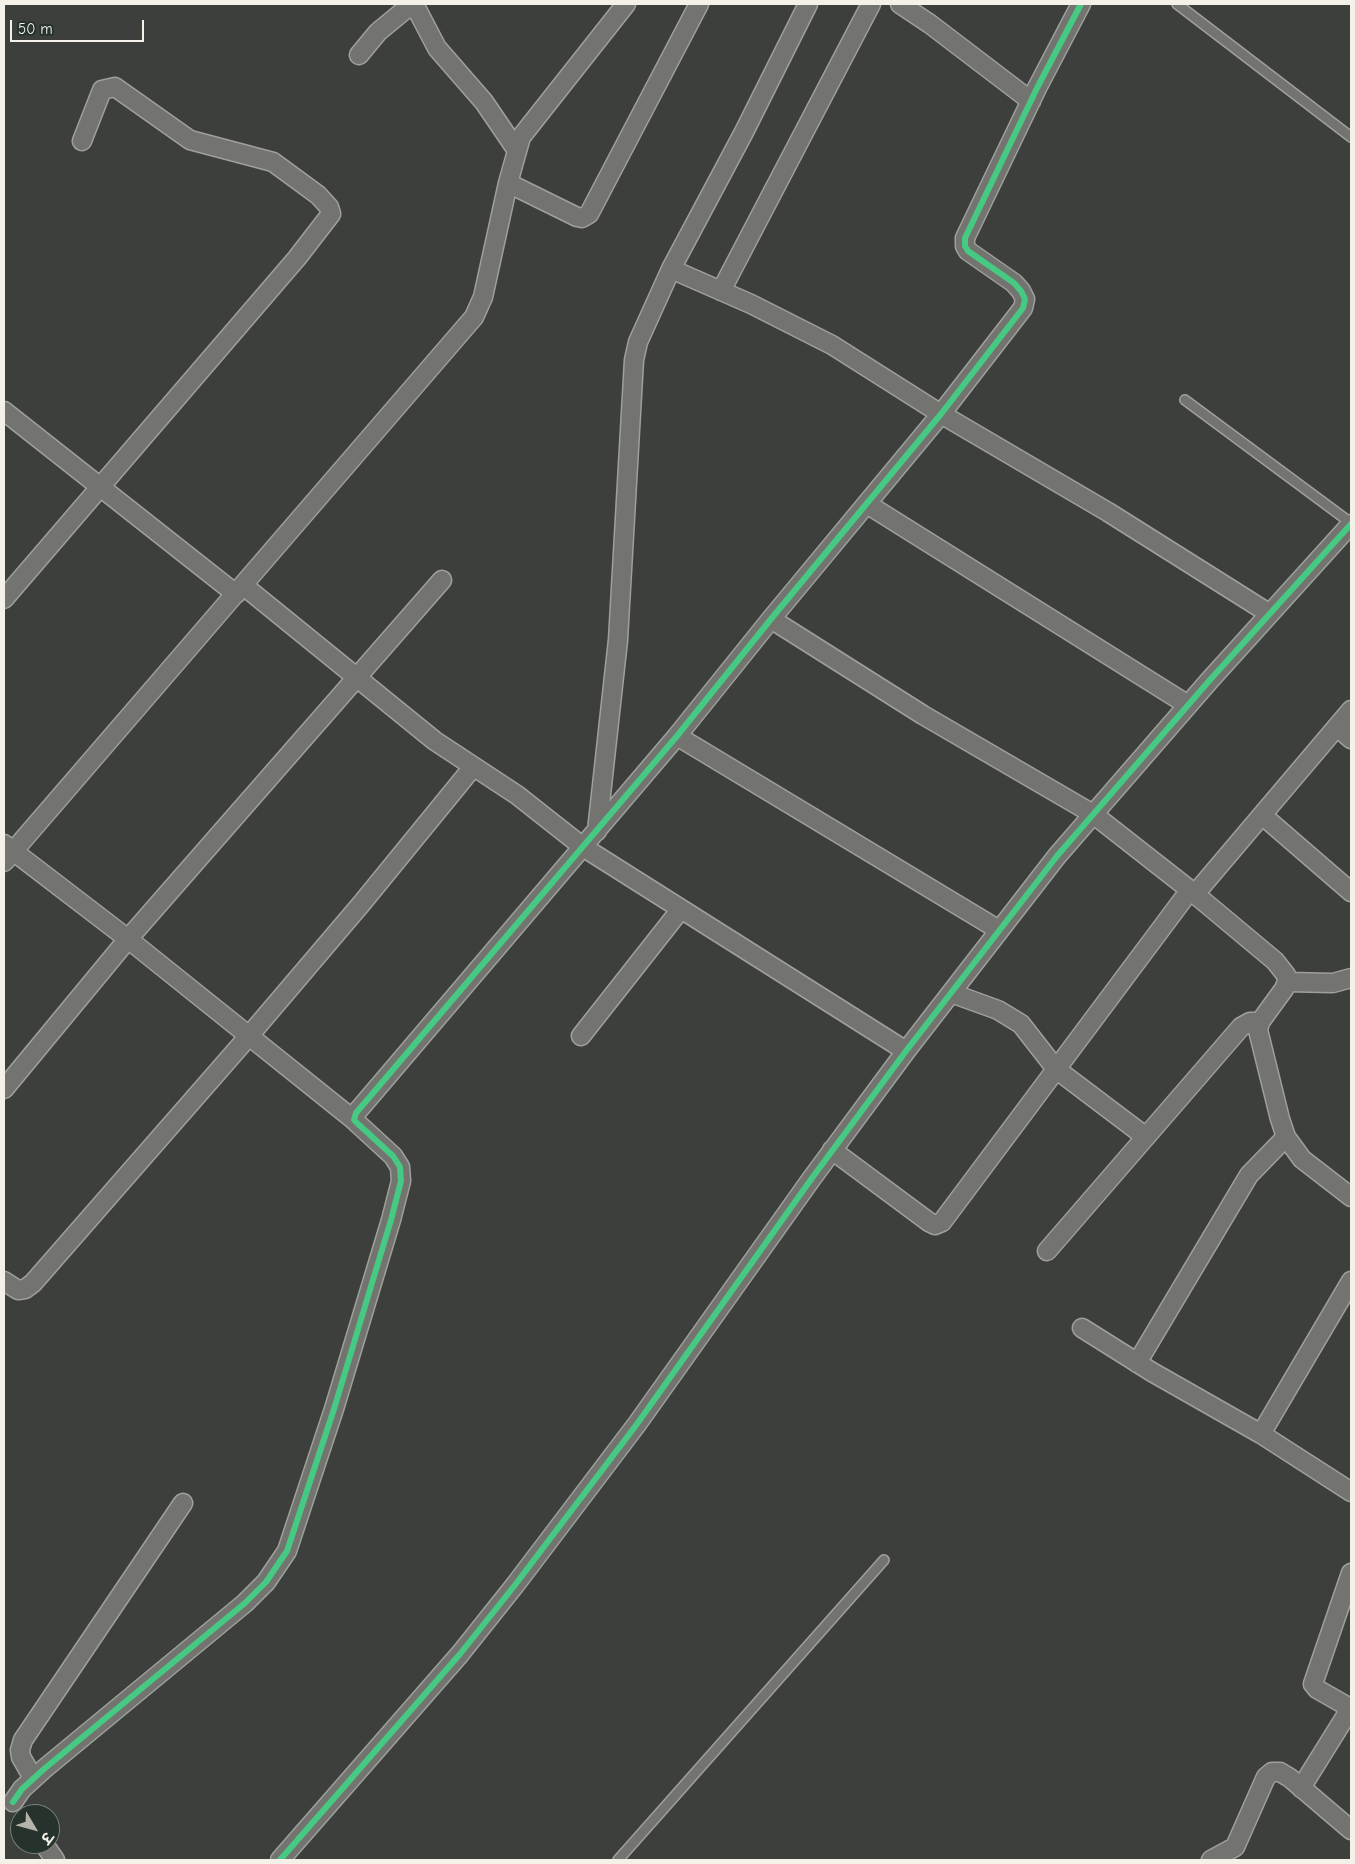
<!DOCTYPE html>
<html>
<head>
<meta charset="utf-8">
<style>
	body { margin:0 }
	#map { position:relative; width:1355px; height:1864px; overflow:hidden; background:#3c3f3b; font-family:"Comic Neue","Playpen Sans Deva",sans-serif }
	canvas { display:block }
	.frame { position:absolute; inset:0; border:5px solid #f4f1e8; pointer-events:none }
	.north { position:absolute; left:10px; top:1804px; width:50px; height:50px; box-sizing:border-box; background:#26332d; border:1px solid #787f78; border-radius:50%; rotate:127deg; font-size:14px; font-weight:700; line-height:20px; text-align:center; color:#f4f1e8 }
	.north::after { content:''; display:block; margin:auto; width:18px; height:22px; background:#b4b3ab; clip-path:polygon(50% 0,100% 100%,50% 72%,0 100%) }
	.scale { position:absolute; left:10px; top:20px; width:134px; height:22px; box-sizing:border-box; border:2px solid #f4f1e8; border-top:0; padding-left:6px; font-size:15px; line-height:18px; white-space:nowrap; color:#f4f1e8; -webkit-text-stroke:4px #26332d; paint-order:stroke }
</style>
</head>
<body>
<div id="map">
<canvas width="1355" height="1864"></canvas>
<div class="frame"></div>
<div class="north">उ</div>
<div class="scale">50 m</div>
</div>
<script>
const g = document.querySelector('canvas').getContext('2d');
g.lineJoin = 'round';
const toPath = rows => new Path2D(rows.map(r => 'M' + r).join(''));
function stroke(path, color, width, dash) { g.strokeStyle = color; g.lineWidth = width; g.lineCap = dash ? 'butt' : 'round'; g.setLineDash(dash || []); g.stroke(path); }
const lane = toPath([
	[1177,4,1351,137],
	[1185,400,1351,523],
	[618,1860,884,1560]
]);
const street = toPath([
	[414,4,437,48,484,102,516,149],
	[900,4,930,24,1031,101],
	[359,55,378,32,412,4],
	[508,183,577,217,582,218,589,214,699,4],
	[671,269,751,304,832,345,941,414,1108,512,1270,614],
	[721,291,871,4],
	[4,411,236,594],
	[867,504,1188,705],
	[244,586,435,741,517,795,583,847,906,1051],
	[4,599,297,258,331,214,329,207,318,195,273,162,190,140,115,87,102,90,82,141],
	[771,619,923,715,1093,814,1190,890,1275,961,1286,975,1287,982,1284,989,1260,1022,1258,1030,1280,1119,1286,1137,1302,1159,1351,1197],
	[1337,727,1351,739],
	[677,736,999,930],
	[1262,815,1351,892],
	[597,831,618,640,634,360,638,342,671,269,744,132,808,4],
	[4,844,128,939,354,1120],
	[4,862,474,317,483,297,508,183,521,137,626,4],
	[1195,894,1351,710],
	[1287,982,1333,983,1351,978],
	[951,993,998,1010,1021,1024,1056,1069,1146,1137],
	[581,1036,681,909],
	[4,1089,128,939,442,580],
	[832,1150,929,1222,935,1225,942,1222,1190,890],
	[1047,1251,1241,1027,1250,1022,1260,1022],
	[4,1281,18,1290,25,1289,33,1283,248,1037,362,903,473,767],
	[1082,1328,1152,1372,1261,1434,1351,1492],
	[1137,1363,1249,1175,1286,1137],
	[1261,1434,1351,1281],
	[33,1778,21,1757,20,1750,23,1740,183,1503],
	[1301,1788,1347,1714,1345,1705,1317,1689,1313,1684,1351,1573],
	[13,1802,22,1789,44,1769,245,1603,266,1582,287,1551,334,1409,391,1220,401,1181,400,1167,393,1156,357,1123,354,1120,356,1113,677,736,771,619,941,414,1023,308,1025,299,1021,291,1014,283,968,251,965,246,965,238,1037,88,1081,4],
	[44,1844,55,1860],
	[280,1860,460,1654,515,1585,637,1424,812,1178,906,1051,1057,856,1209,681,1351,524],
	[1211,1860,1235,1847,1266,1777,1272,1772,1280,1772,1290,1778,1351,1830]
]);
const cycleway = toPath([
	[13,1802,22,1789,44,1769,245,1603,266,1582,287,1551,334,1409,391,1220,401,1181,400,1167,393,1156,357,1123,354,1120,356,1113,677,736,771,619,941,414,1023,308,1025,299,1021,291,1014,283,968,251,965,246,965,238,1037,88,1081,4],
	[280,1860,460,1654,515,1585,637,1424,812,1178,906,1051,1057,856,1209,681,1351,524]
]);
stroke(lane, '#9fa09c', 12);
stroke(street, '#9fa09c', 21);
stroke(lane, '#737470', 9);
stroke(street, '#737470', 18);
stroke(cycleway, '#46c982', 6);
</script>
</body>
</html>
